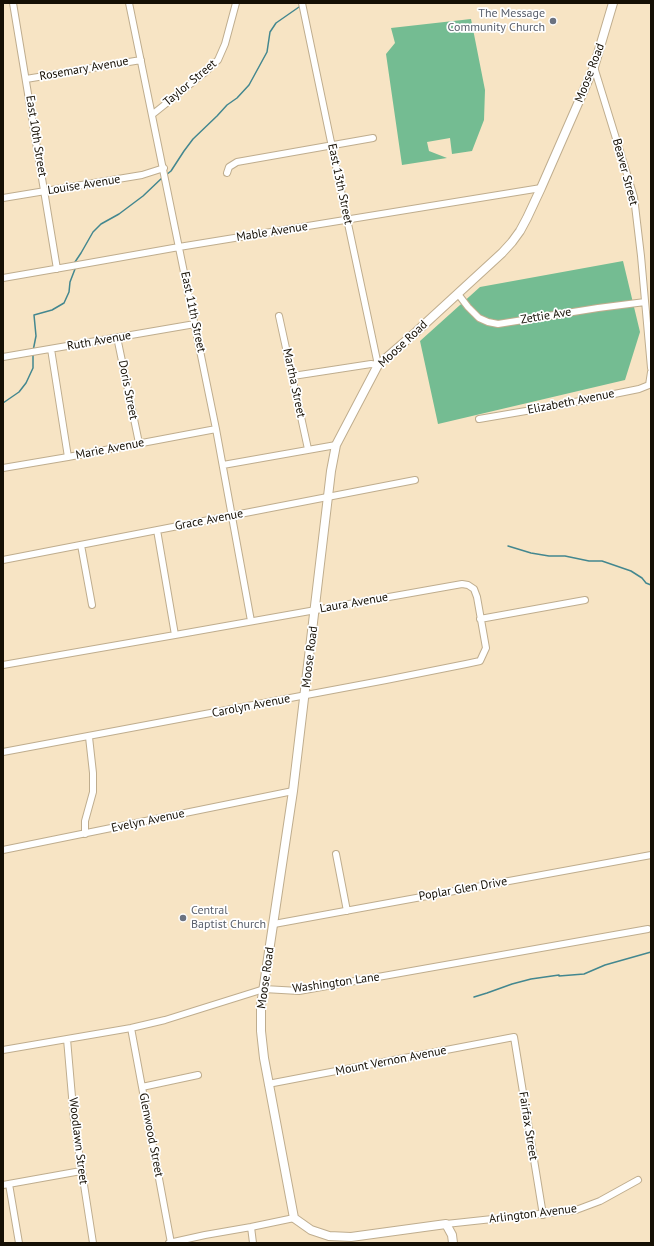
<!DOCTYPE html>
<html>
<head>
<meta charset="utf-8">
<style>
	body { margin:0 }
	#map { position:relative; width:654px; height:1246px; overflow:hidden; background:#f7e4c4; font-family:"PT Sans",sans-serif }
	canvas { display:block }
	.frame { position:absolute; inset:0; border:4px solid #150f04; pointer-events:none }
</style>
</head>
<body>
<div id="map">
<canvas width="654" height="1246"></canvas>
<div class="frame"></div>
</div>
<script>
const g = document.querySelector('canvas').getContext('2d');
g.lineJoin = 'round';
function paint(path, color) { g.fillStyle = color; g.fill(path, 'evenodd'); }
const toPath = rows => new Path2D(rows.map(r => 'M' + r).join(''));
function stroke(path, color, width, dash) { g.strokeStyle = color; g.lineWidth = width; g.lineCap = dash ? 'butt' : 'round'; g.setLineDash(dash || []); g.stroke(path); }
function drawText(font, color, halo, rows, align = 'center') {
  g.font = font + ' "PT Sans",sans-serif'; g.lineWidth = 3.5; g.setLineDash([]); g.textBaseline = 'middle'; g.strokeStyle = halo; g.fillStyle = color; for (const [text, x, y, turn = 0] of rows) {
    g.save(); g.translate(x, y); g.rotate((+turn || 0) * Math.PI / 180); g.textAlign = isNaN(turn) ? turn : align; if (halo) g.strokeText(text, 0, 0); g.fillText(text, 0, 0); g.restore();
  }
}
const forest = toPath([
	[471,19,485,90,484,120,472,151,452,154,450,138,427,142,429,151,447,158,402,165,386,54,395,43,391,28],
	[623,261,640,332,625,380,438,424,420,341,480,287]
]);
const stream = toPath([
	[322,3,342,3],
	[166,175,171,171,184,151,193,139,217,116,227,105,237,98,249,85,267,52,270,32,276,23,299,7],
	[75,262,81,253,93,232,101,224,119,214,143,196,163,177],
	[33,351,36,336,34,315,52,310,64,303,69,292,70,282,75,269],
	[3,403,19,392,26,383,33,368,33,354],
	[508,546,531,553,549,556,565,556,589,561,602,561,631,571,642,578,646,583,651,585],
	[474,997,487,993,512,984,531,979,559,975,559,976,584,974,605,965,651,952]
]);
const minor = toPath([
	[13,3,57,269],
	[129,3,216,429,251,621],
	[594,67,634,197,641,256,651,368],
	[26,79,141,60],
	[153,114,203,74,218,60,225,44,236,3],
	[227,173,229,167,237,162,373,138],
	[3,198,142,175,164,168],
	[3,278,72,266,179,247,541,188],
	[458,294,468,307,479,318,488,322,498,324,598,308,645,302],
	[279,316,308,449],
	[117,337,139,443],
	[51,349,68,457],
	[3,357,195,324],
	[293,376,371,364,378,365,347,219,302,3],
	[649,385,651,372],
	[479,419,555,406,639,389,649,385],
	[223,465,336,445],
	[3,468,68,457,216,429],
	[157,530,175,635],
	[81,545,92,605],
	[3,560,415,480],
	[480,619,585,600],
	[3,665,175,635,462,584,468,585,474,589,477,597,486,648,480,661,466,664,386,680,3,752],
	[85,834,85,821,93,792,93,773,89,737],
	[3,850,293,791],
	[336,854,347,911],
	[274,924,651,855],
	[131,1028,171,1243],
	[67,1039,74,1120,93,1243],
	[3,1050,131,1028,165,1020,264,989,299,991,648,929],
	[268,1084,514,1037,543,1215],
	[142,1087,198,1075],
	[9,1184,19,1243],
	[3,1185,81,1171],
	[446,1224,576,1210,600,1201,638,1180],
	[251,1227,253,1243],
	[169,1243,205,1235,251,1227,294,1218]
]);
const tertiary = toPath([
	[453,1243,452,1235,446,1224,351,1237,329,1236,311,1230,294,1218,264,1058,261,1031,261,1005,293,791,331,471,336,445,378,365,416,332,502,253,512,242,520,231,527,218,541,188,594,67,613,3]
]);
const markers = [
	[553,21,4,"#6b7280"],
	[183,918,4,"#6b7280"]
];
const worshipNames = [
	["The Message",545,14],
	["Community Church",545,28],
	["Central",191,911,"left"],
	["Baptist Church",191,925,"left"]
];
const streetNames = [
	["Rosemary Avenue",84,69,-10],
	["Moose Road",590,73,-69],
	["Taylor Street",190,83,-40],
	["East 10th Street",36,136,81],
	["Beaver Street",625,172,75],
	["East 13th Street",340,184,78],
	["Louise Avenue",84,185,-9],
	["Mable Avenue",272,232,-9],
	["East 11th Street",193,312,78],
	["Zettie Ave",546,316,-9],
	["Ruth Avenue",99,341,-10],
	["Moose Road",403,344,-43],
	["Martha Street",294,383,78],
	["Doris Street",128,390,79],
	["Elizabeth Avenue",571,402,-11],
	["Marie Avenue",110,449,-11],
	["Grace Avenue",209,520,-11],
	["Laura Avenue",354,603,-10],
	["Moose Road",310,657,-83],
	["Carolyn Avenue",251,706,-11],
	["Evelyn Avenue",148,821,-12],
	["Poplar Glen Drive",463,889,-10],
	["Moose Road",266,978,-82],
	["Washington Lane",336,983,-8],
	["Mount Vernon Avenue",391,1061,-11],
	["Fairfax Street",528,1126,81],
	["Glenwood Street",151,1135,79],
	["Woodlawn Street",78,1141,83],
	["Arlington Avenue",533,1214,-7]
];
paint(forest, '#74bc92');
stroke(stream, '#43878f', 1.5);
stroke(minor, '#bfad8e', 8);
stroke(tertiary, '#bfad8e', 10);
stroke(minor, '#fff', 6);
stroke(tertiary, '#fff', 8);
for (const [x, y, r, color] of markers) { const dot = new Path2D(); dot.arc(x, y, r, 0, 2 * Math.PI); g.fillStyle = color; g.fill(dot); stroke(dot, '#fff', 1.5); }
drawText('12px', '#5b616d', '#fff', worshipNames, 'right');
drawText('12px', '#150f04', '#fff', streetNames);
</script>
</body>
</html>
